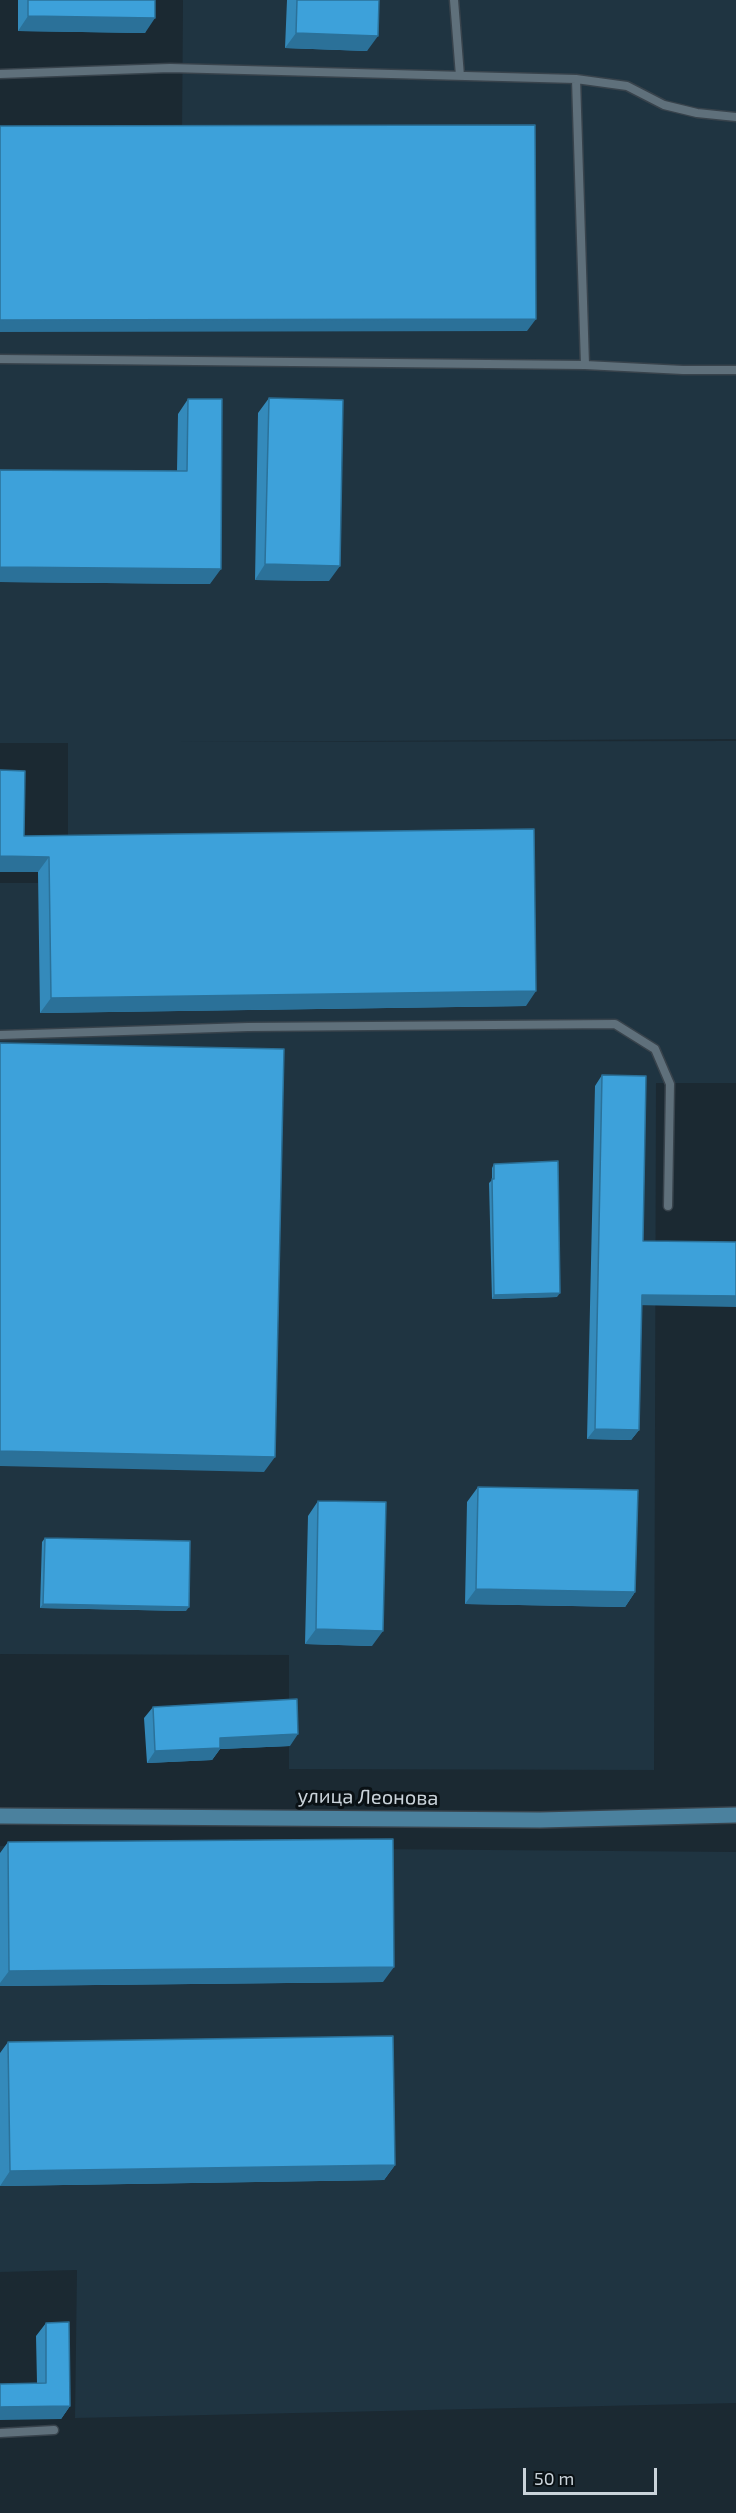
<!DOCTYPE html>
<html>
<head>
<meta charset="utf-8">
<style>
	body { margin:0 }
	#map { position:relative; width:736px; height:2513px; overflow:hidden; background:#1b2932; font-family:"Exo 2",sans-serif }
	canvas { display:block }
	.scale { position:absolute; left:523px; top:2468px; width:134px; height:27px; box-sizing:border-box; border:3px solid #cad3da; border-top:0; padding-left:8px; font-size:18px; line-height:21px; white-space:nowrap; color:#cad3da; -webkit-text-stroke:4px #0a1115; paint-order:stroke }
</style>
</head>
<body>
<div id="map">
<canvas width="736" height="2513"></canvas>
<div class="scale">50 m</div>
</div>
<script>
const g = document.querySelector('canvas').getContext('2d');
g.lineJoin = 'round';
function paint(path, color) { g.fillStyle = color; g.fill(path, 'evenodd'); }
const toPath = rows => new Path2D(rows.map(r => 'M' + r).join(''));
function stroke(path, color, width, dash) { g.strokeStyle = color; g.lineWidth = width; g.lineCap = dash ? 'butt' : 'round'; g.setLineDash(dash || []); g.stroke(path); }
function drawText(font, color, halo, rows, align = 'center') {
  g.font = font + ' "Exo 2",sans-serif'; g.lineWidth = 6; g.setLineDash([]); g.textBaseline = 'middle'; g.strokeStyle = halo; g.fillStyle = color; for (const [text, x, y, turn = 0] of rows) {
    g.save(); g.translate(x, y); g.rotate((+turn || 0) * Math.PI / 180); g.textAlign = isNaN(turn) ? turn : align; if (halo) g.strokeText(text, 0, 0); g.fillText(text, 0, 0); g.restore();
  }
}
const built = toPath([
	[183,0,736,0,736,739,170,742,736,741,736,1083,656,1083,654,1770,289,1769,289,1655,0,1654,0,883,38,883,38,851,68,851,68,743,0,743,0,136,182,136],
	[0,1846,736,1852,736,2403,75,2418,77,2270,0,2272]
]);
const lane = toPath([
	[454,0,460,76],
	[0,74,170,68,576,79,627,86,664,105,697,113,736,117],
	[576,79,585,365],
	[0,359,585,365,683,370,736,370],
	[0,1035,248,1027,615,1024,655,1049,670,1084,668,1206],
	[0,2433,54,2430]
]);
const secondary = toPath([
	[0,1816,540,1820,736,1815]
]);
const wall = toPath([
	[18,0,155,0,145,33,18,31],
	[287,0,379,0,367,51,285,48],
	[269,398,329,581,255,580,258,413],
	[188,399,210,584,0,582,0,470,177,471,178,414],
	[0,770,24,836,526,1006,40,1013,38,872,0,872],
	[602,1075,641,1305,639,1430,631,1440,587,1439,595,1086],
	[494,1164,557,1297,492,1299,489,1183,492,1180,492,1168],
	[478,1487,635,1592,625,1607,465,1604,467,1502],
	[318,1501,372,1646,305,1644,308,1516],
	[45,1538,186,1611,40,1608,42,1542],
	[153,1707,290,1746,220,1749,212,1760,147,1763,144,1718],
	[8,1842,383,1982,0,1986,0,1853],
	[8,2042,395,2165,384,2180,0,2186,0,2053],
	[46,2323,70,2406,61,2419,37,2383,36,2336]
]);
const shadedWall = toPath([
	[28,16,155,18,145,33,18,31],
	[296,33,378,36,367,51,285,48],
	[536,319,527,331,0,332,0,320],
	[265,564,340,566,329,581,255,580],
	[0,567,221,569,210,584,0,582],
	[0,856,49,857,38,872,0,872],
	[536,991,526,1006,40,1013,51,998],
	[560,1293,557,1297,492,1299,494,1295],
	[642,1295,736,1296,736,1307,634,1305],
	[595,1429,639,1430,631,1440,587,1439],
	[0,1451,275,1457,264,1472,0,1466],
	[476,1589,635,1592,625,1607,465,1604],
	[43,1604,189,1607,186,1611,40,1608],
	[316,1629,383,1631,372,1646,305,1644],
	[298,1734,290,1746,220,1749,212,1760,147,1763,155,1751,220,1738],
	[394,1967,383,1982,0,1986,0,1983,9,1971],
	[395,2165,384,2180,0,2186,10,2171],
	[70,2406,61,2419,0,2420,0,2407]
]);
const building = toPath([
	[28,0,155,0,155,18,28,16,28,0],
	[297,0,379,0,378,36,296,33,297,0],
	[535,125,536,319,0,320,0,126,535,125],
	[269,398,343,400,340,566,265,564,269,398],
	[188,399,222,399,221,569,0,567,0,470,187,471,188,399],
	[0,770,25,771,24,836,534,829,536,991,51,998,49,857,0,856,0,770],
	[0,1043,284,1049,275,1457,0,1451,0,1043],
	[602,1075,646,1076,643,1241,736,1242,736,1296,642,1295,639,1430,595,1429,602,1075],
	[558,1161,560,1293,494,1295,492,1179,494,1179,494,1164,558,1161],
	[478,1487,638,1490,635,1592,476,1589,478,1487],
	[318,1501,386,1502,383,1631,316,1629,318,1501],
	[45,1538,190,1541,189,1607,43,1604,45,1538],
	[297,1699,298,1734,220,1738,220,1748,155,1751,153,1707,297,1699],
	[393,1839,394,1967,9,1971,8,1842,393,1839],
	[393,2036,395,2165,10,2171,8,2042,393,2036],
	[69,2322,70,2406,0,2407,0,2384,46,2383,46,2323,69,2322]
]);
const streetNames = [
	["улица Леонова",368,1797,1]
];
paint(built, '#1f3441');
stroke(lane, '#38434c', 11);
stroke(secondary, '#38434c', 18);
stroke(lane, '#5f707b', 8);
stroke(secondary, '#4b819e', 15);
paint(wall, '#348abb');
paint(shadedWall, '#2b7199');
paint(building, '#3da1da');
stroke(building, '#2b7199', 1.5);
drawText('20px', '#cad3da', '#0a1115', streetNames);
</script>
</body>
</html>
